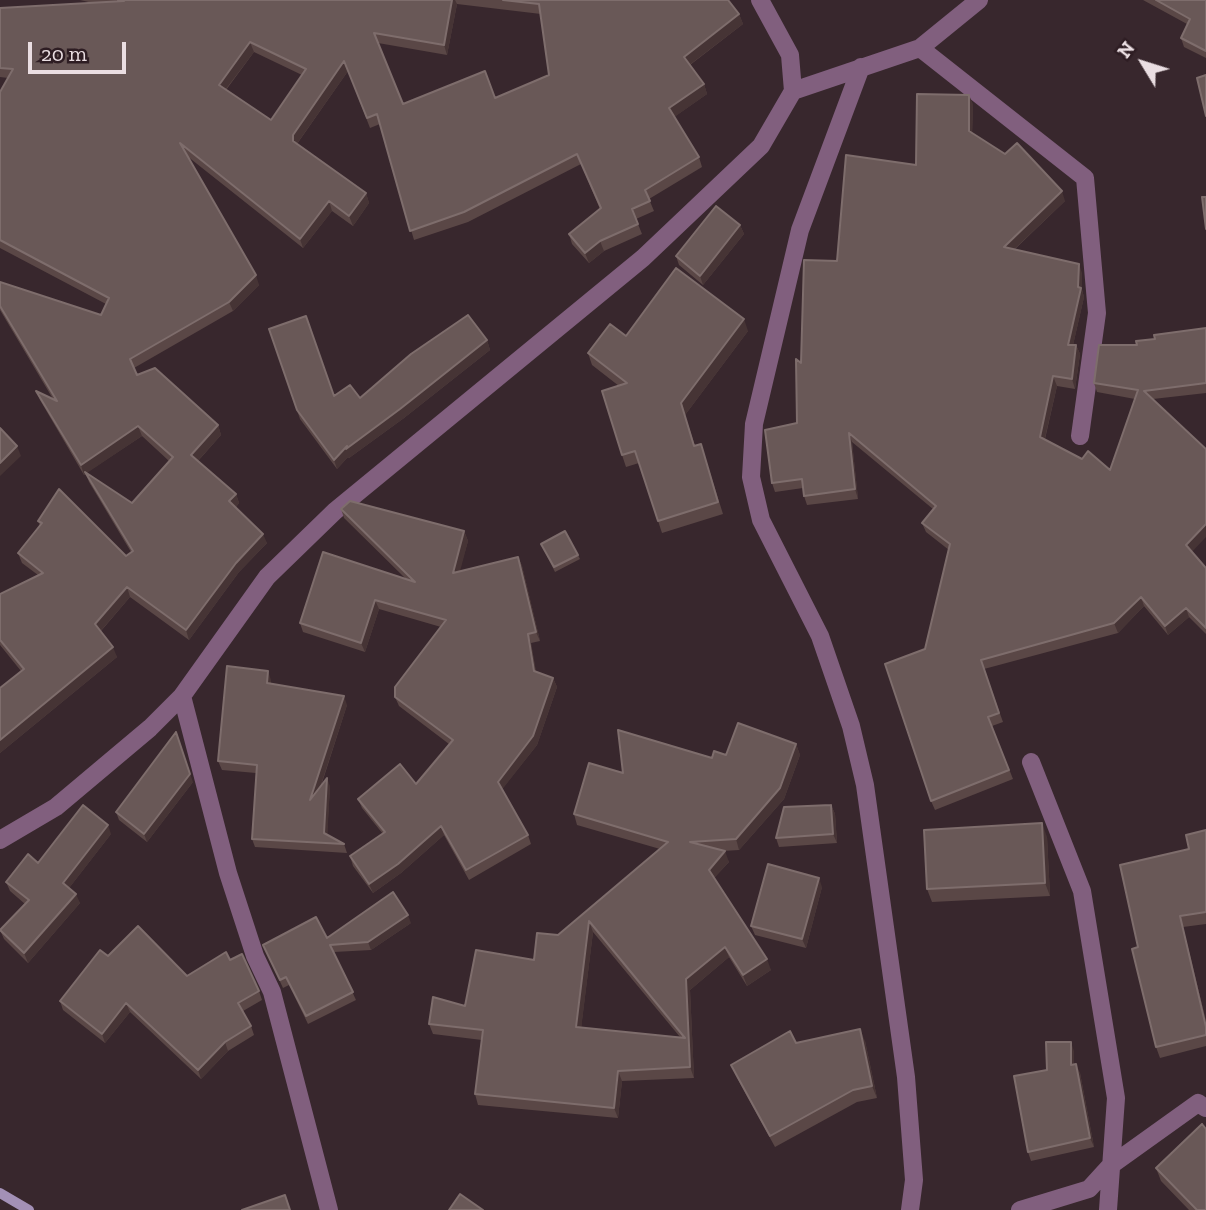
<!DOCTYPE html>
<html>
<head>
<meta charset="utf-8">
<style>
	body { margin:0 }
	#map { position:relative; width:1206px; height:1210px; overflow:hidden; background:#38272d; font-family:"Zilla Slab",serif }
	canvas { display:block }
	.north { position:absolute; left:1108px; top:28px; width:70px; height:70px; -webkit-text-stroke:5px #2e1d23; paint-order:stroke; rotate:308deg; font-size:19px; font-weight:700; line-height:28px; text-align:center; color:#eadee2 }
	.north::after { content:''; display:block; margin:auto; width:24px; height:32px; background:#eadee2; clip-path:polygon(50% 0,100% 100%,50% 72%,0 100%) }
	.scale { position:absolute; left:28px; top:42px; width:98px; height:32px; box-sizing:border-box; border:4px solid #eadee2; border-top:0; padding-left:9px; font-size:21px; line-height:24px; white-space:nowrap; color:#eadee2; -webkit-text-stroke:5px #2e1d23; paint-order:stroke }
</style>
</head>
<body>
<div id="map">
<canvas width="1206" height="1210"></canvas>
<div class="north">N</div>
<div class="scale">20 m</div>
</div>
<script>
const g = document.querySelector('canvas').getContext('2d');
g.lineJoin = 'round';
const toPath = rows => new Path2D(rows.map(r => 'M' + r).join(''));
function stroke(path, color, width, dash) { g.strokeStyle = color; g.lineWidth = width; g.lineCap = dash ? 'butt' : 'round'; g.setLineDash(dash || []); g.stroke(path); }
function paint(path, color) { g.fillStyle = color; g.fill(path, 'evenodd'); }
const stream = toPath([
	[0,1193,29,1210]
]);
const minor = toPath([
	[920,48,1085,178,1097,313,1080,436],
	[861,67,800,230,754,424,751,477,761,520,820,636,851,726,865,785,906,1077,914,1180,910,1210],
	[793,91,920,48,979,0],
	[182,696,228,873,255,956,272,992,329,1210],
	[1031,762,1082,891,1116,1098,1108,1210],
	[0,840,56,807,150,728,182,696,267,577,335,511,643,258,761,146,793,91,790,55,760,0],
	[1020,1210,1089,1189,1110,1166,1198,1103,1206,1108]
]);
const wall = toPath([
	[80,0,728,0,739,14,743,24,690,65,704,84,707,94,674,117,699,157,702,167,649,199,654,211,636,219,642,234,604,251,589,263,572,244,569,234,600,209,581,164,468,222,414,240,380,124,370,128,348,71,297,144,366,193,369,203,353,226,332,211,303,248,187,156,259,285,233,311,134,368,137,375,218,425,221,435,198,461,236,494,239,503,236,507,267,543,239,572,189,640,130,597,101,631,117,657,0,753,0,688,21,671,0,645,0,594,38,575,22,563,18,553,40,526,38,521,126,556,131,552,89,482,86,474,84,475,40,400,36,391,53,399,0,310,0,282,101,315,106,304,0,248,0,92,8,78,0,77,0,8,93,3],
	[457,4,541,14,549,75,495,98,403,104,378,43,447,55],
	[254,52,302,75,271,120,226,90],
	[142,436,169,461,132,503,86,473],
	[1143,0,1206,0,1206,58,1184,47,1181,38,1187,24],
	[973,104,972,134,1065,201,1015,249,1082,273,1082,290,1084,297,1073,345,1076,345,1080,354,1075,389,1057,386,1045,439,1082,459,1110,470,1135,399,1097,392,1094,383,1137,345,1155,339,1206,328,1206,393,1153,399,1192,552,1206,568,1206,634,1189,617,1168,635,1144,606,1118,633,984,669,1003,722,992,726,1013,779,935,810,931,801,925,649,949,550,926,532,922,523,933,509,852,442,858,499,807,505,804,496,803,488,775,492,772,483,797,423,801,363,837,261,916,165],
	[740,225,744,234,703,285,679,265,676,256],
	[269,329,335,396,360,398,487,340,490,350,404,418,349,458,348,457,337,469,300,419],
	[748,331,685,415,695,446,701,444,723,514,662,533,639,463,626,467,622,455,619,386,592,365,588,353,626,336],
	[341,509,464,531,468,541,459,572,518,557,522,566,540,641,531,643,536,672,553,678,557,687,537,745,502,789,528,835,531,844,469,880,444,835,401,873,373,893,353,866,350,856,383,834,362,808,358,799,416,784,449,744,399,706,395,697,441,627,379,609,365,652,303,632,300,623,406,579,344,518],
	[541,544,578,555,580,559,555,572],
	[271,680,271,683,347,705,321,786,330,786,327,835,344,844,347,853,255,847,252,839,256,773,222,770,218,761],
	[796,744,800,755,784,799,739,850,723,851,729,862,714,878,771,970,747,986,729,957,690,990,694,1078,622,1081,618,1118,478,1105,475,1094,482,1040,433,1034,429,1024,465,1006,534,960,558,935,660,849,577,825,574,814,623,773,712,758,726,755],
	[593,932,680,1037,581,1028],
	[193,782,147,842,119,820,116,812],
	[831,805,835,814,837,843,779,847,776,838],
	[1206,830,1206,924,1183,927,1206,1021,1206,1046,1160,1058,1156,1047,1138,947,1189,849],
	[111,834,69,888,80,903,28,963,4,939,0,930,25,904,10,891,6,882,38,863],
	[1047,837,1050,896,932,902,927,889],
	[822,887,806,948,755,935,751,926],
	[411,923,371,950,334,952,356,1000,308,1024,289,985,283,988,263,945,327,938],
	[108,956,187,976,230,960,259,991,262,1000,243,1011,251,1026,254,1035,228,1051,201,1079,130,1012,105,1043,63,1010,60,1001],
	[865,1041,877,1098,857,1102,775,1147,736,1076,731,1065,796,1043],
	[1074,1051,1074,1065,1080,1073,1094,1147,1031,1161,1028,1152,1047,1070],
	[1156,1168,1206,1210,1189,1210,1161,1181]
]);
const shadedWall = toPath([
	[452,0,455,0,457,4,447,55,444,45],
	[739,14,743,24,688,66,684,57],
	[250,42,254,52,222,94,219,85],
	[344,61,348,71,296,145,293,141,293,135],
	[704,84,707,94,673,118,669,108],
	[969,95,973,104,972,141,969,131],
	[1062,191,1065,201,1007,256,1004,247],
	[366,193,369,203,353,226,349,216],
	[329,201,332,211,303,248,300,239],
	[740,225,744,234,703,285,700,276],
	[600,241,604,251,589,263,585,253],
	[1079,264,1082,273,1082,290,1084,297,1071,354,1068,345,1078,287],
	[256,275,259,285,233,311,229,302],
	[744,319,748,331,685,415,698,458,681,403],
	[487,340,490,350,404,418,349,458,348,457,337,469,334,460,347,446],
	[1076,345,1080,354,1075,389,1072,379],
	[1053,376,1057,386,1043,446,1040,437],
	[218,425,221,435,195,464,191,455],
	[138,426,142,436,84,475,81,465],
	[849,433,852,442,858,499,855,489],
	[17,446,21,456,0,476,0,463],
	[236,494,239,503,233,511,229,501],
	[1206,524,1206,537,1190,554,1186,545],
	[464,531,468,541,457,583,453,573],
	[263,534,267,543,239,572,189,640,186,630,236,563],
	[518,557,522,566,540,641,536,632],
	[127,587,130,597,98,634,95,624],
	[1141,597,1144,606,1118,633,1114,623],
	[375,600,379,609,365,652,361,643],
	[1186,608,1189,617,1168,635,1165,626],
	[528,634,531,643,537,681,534,671],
	[113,647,117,657,0,753,0,740],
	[268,671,271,680,270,691,267,683],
	[553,678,557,687,537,745,501,791,498,782],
	[344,696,347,705,313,809,310,800],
	[176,732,193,782,147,842,144,834],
	[796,744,800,755,784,799,739,850,736,839],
	[327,778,330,786,327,842,324,833],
	[831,805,835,814,837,843,833,834],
	[1042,823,1047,837,1050,896,1045,883],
	[108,825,111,834,66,892,63,883],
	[441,826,444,835,401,873,373,893,369,884],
	[725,851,729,862,712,880,709,870],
	[819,878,822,887,806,948,802,939],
	[76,894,80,903,28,963,24,953],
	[408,915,411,923,371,950,368,942],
	[1180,916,1183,927,1206,1021,1206,1027],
	[589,921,593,932,580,1038,576,1027],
	[725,947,729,957,690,990,694,1078,690,1067,686,979],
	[767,959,771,970,747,986,743,975],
	[126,1003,130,1012,105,1043,102,1034],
	[860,1029,865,1041,877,1098,872,1086],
	[225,1042,228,1051,201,1079,198,1070],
	[1071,1042,1074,1051,1074,1074,1071,1065],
	[1076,1064,1080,1073,1094,1147,1090,1138],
	[618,1071,622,1081,618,1118,614,1108]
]);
const building = toPath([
	[118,0,452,0,444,45,374,33,403,104,485,71,495,98,549,75,539,4,503,0,728,0,739,14,684,57,704,84,669,108,699,157,645,190,650,201,632,209,638,224,600,241,585,253,569,234,601,208,577,154,464,212,410,231,377,114,367,118,344,61,293,135,293,141,366,193,349,216,329,201,300,239,180,143,256,275,229,302,130,359,137,375,155,368,218,425,191,455,236,494,229,501,263,534,236,563,186,630,127,587,95,624,113,647,0,740,0,688,24,669,0,640,0,594,43,573,18,553,42,523,38,521,59,489,126,556,133,551,85,472,132,503,173,457,138,426,81,465,36,391,57,401,0,306,0,282,101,315,109,298,0,240,0,92,13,69,0,68,0,8,124,1,118,0],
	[250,42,306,69,271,120,219,85,250,42],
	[1156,0,1206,0,1206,51,1181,38,1190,19,1156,0],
	[1206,75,1206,116,1197,78,1206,75],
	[917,94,969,95,969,131,1005,154,1017,143,1062,191,1004,247,1079,264,1078,287,1081,288,1068,345,1076,345,1072,379,1053,376,1040,437,1082,459,1088,451,1110,470,1138,390,1094,383,1099,345,1137,345,1136,341,1155,339,1154,335,1206,328,1206,383,1144,391,1206,449,1206,524,1186,545,1206,568,1206,628,1186,608,1165,626,1141,597,1114,623,981,660,999,713,988,717,1009,770,931,801,885,664,925,649,950,544,922,523,936,506,849,433,855,489,804,496,802,479,772,483,765,430,797,423,796,359,801,363,804,260,837,261,846,155,916,165,917,94],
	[1202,197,1206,197,1206,229,1202,197],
	[716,206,740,225,700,276,676,256,716,206],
	[676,268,744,319,681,403,694,446,701,444,718,502,658,521,635,451,622,455,602,391,627,383,588,353,610,324,626,336,676,268],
	[468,315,487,340,400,409,346,449,347,446,334,460,297,410,269,329,306,316,334,396,350,385,360,398,411,354,468,315],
	[0,428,17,446,0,463,0,428],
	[350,501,464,531,453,573,518,557,536,632,528,634,534,671,553,678,533,736,498,782,528,835,466,870,441,826,398,864,369,884,350,856,385,832,358,799,400,764,416,784,453,740,395,697,395,687,446,620,375,600,361,643,300,623,323,552,415,582,341,509,350,501],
	[565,531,578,555,554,567,541,544,565,531],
	[227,666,268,671,267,683,344,696,310,800,327,778,324,833,344,844,252,839,257,765,218,761,227,666],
	[738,723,796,744,780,788,736,839,690,842,725,851,709,870,767,959,743,975,725,947,686,979,690,1067,618,1071,614,1108,475,1094,483,1030,429,1024,433,997,465,1006,476,950,534,960,537,933,558,935,668,842,574,814,589,763,623,773,618,730,712,758,714,751,726,755,738,723],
	[589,921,685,1038,576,1027,589,921],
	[176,732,190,774,144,834,116,812,176,732],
	[83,805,108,825,63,883,76,894,24,953,0,930,29,900,6,882,28,854,38,863,83,805],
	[831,805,833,834,776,838,784,807,831,805],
	[1042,823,1045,883,927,889,924,830,1042,823],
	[1206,830,1206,912,1180,916,1206,1027,1206,1035,1156,1047,1132,949,1138,947,1120,865,1189,849,1186,835,1206,830],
	[768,864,819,878,802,939,751,926,768,864],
	[393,892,408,915,368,942,330,945,353,992,306,1016,286,977,280,980,263,945,316,917,327,938,393,892],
	[138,926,187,976,226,952,230,960,242,954,259,991,238,1003,251,1026,225,1042,198,1070,126,1003,102,1034,60,1001,100,950,108,956,138,926],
	[860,1029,872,1086,853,1090,770,1136,731,1065,790,1031,796,1043,860,1029],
	[1046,1042,1071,1042,1071,1065,1076,1064,1090,1138,1028,1152,1014,1076,1047,1070,1046,1042],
	[1202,1124,1206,1129,1206,1210,1197,1210,1156,1168,1202,1124],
	[460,1194,483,1210,449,1210,460,1194],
	[285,1195,290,1210,242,1210,285,1195]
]);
stroke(stream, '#a390b6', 10);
stroke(minor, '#815f7e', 18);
paint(wall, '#5a4746');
paint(shadedWall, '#463435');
paint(building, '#695857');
stroke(building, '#7e6d6c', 2);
</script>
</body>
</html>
